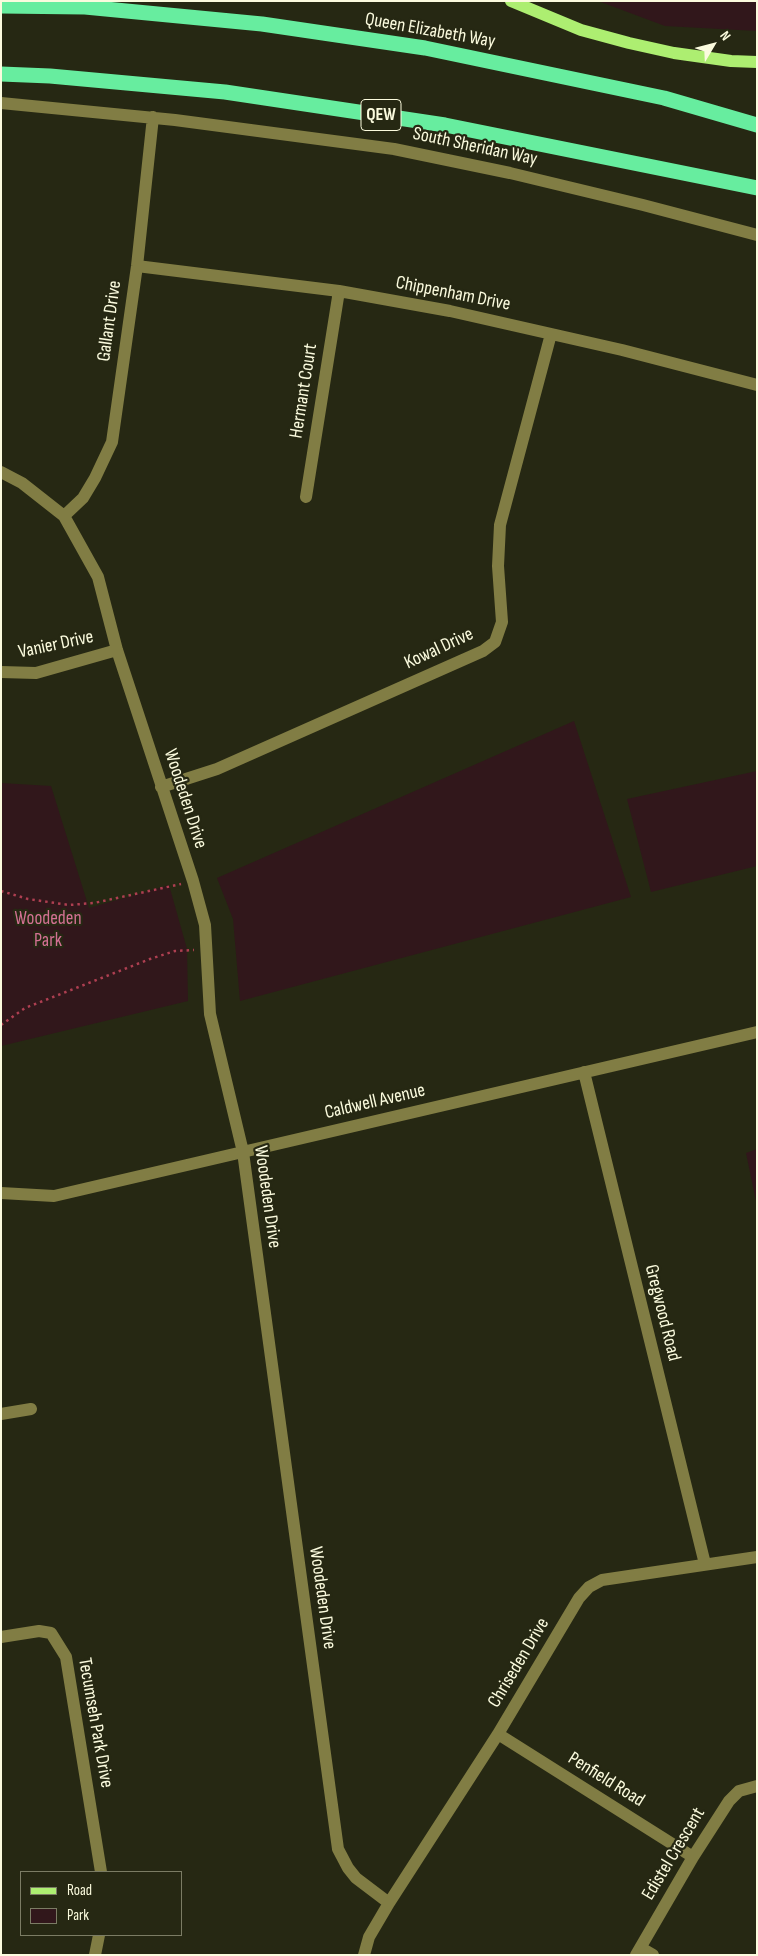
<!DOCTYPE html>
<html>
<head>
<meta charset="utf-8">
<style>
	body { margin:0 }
	#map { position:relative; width:758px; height:1956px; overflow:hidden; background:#262813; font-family:"Sofia Sans Condensed",sans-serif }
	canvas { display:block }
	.frame { position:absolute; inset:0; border:2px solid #fbfbde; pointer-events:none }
	.legend { position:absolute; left:20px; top:1871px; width:162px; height:65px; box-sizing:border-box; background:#262813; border:1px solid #7b7c64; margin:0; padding:6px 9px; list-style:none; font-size:15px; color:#fbfbde }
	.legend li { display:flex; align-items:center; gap:10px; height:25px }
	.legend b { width:25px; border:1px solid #7b7c64 }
	.north { position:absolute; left:688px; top:20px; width:50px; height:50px; -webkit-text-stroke:4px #262813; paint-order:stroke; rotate:53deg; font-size:14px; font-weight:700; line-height:20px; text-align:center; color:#fbfbde }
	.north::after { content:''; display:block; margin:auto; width:18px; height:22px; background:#fbfbde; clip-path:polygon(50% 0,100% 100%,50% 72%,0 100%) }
</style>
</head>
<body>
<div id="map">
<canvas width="758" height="1956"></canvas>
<div class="frame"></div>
<ul class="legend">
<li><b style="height:6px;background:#adee71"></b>Road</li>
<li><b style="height:14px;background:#31171b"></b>Park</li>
</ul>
<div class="north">N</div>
</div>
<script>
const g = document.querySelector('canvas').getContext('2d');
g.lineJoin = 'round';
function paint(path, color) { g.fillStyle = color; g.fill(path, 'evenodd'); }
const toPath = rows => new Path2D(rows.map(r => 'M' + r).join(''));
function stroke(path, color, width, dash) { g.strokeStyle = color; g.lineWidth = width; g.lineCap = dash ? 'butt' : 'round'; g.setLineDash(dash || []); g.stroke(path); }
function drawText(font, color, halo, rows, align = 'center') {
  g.font = font + ' "Sofia Sans Condensed",sans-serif'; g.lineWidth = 4.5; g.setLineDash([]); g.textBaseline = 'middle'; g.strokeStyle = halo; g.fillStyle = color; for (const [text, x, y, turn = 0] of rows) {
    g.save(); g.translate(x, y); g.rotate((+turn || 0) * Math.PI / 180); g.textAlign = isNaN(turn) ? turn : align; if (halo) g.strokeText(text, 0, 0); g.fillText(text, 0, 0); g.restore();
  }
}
const green = toPath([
	[598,1,757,1,757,31,665,26],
	[574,721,631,897,240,1001,233,919,217,878],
	[757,771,757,866,651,892,627,799],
	[1,783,51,786,89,908,169,885,187,949,188,1001,1,1046],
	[757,1149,757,1206,746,1153]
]);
const path = toPath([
	[1,891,28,899,69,905,94,903,181,884],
	[1,1025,25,1008,150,959,175,951,194,950]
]);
const minor = toPath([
	[1,103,175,120,394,149,510,173,643,205,757,235],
	[137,266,339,291,450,311,622,350,757,385],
	[1,472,22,483,64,516,98,577,117,650,193,881,205,925,210,1014,243,1152,338,1849,348,1868,356,1878,389,1903],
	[306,497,339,291],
	[64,516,83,498,95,478,112,442,137,266,153,117],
	[1,672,36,673,117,650],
	[161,787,217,769,483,651,495,642,502,622,498,566,500,525,551,334],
	[584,1072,705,1564],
	[1,1193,54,1196,757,1032],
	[1,1414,31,1409],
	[1,1637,39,1631,51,1633,66,1657,101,1872],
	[498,1734,693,1857],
	[641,1948,653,1955],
	[95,1955,99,1935],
	[364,1955,369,1937,389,1903,498,1734,579,1598,589,1587,602,1580,757,1557],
	[636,1955,693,1857,729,1801,739,1791,757,1786]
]);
const major = toPath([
	[511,1,581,30,629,43,674,53,731,61,757,62]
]);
const highway = toPath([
	[1,6,85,7,262,24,425,48,664,98,757,125],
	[1,74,50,76,225,92,445,125,757,188]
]);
const shields = [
	[381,115,40]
];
const shieldNames = [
	["QEW",381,115]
];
const streetNames = [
	["Queen Elizabeth Way",430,31,10],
	["South Sheridan Way",475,147,12],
	["Chippenham Drive",453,294,11],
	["Gallant Drive",110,321,-82],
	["Hermant Court",304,391,-81],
	["Vanier Drive",56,645,-12],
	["Kowal Drive",439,649,-25],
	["Woodeden Drive",185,799,72],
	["Caldwell Avenue",375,1102,-13],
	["Woodeden Drive",267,1197,82],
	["Gregwood Road",662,1313,76],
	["Woodeden Drive",322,1598,82],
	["Chriseden Drive",519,1663,-59],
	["Tecumseh Park Drive",95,1723,80],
	["Penfield Road",606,1780,32],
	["Edistel Crescent",674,1854,-59]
];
const parkNames = [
	["Woodeden",48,919],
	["Park",48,941]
];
paint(green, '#31171b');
stroke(path, '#ae3f51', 2.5, [2.5, 4]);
stroke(minor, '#817d44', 12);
stroke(major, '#adee71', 12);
stroke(highway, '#67ed9f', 15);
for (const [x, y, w] of shields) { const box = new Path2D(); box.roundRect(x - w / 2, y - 15.5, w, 31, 4); g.fillStyle = '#262813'; g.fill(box); stroke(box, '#fbfbde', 1); }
drawText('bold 18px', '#fbfbde', null, shieldNames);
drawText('19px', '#fbfbde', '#262813', streetNames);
drawText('19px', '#d47194', '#262813', parkNames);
</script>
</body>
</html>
